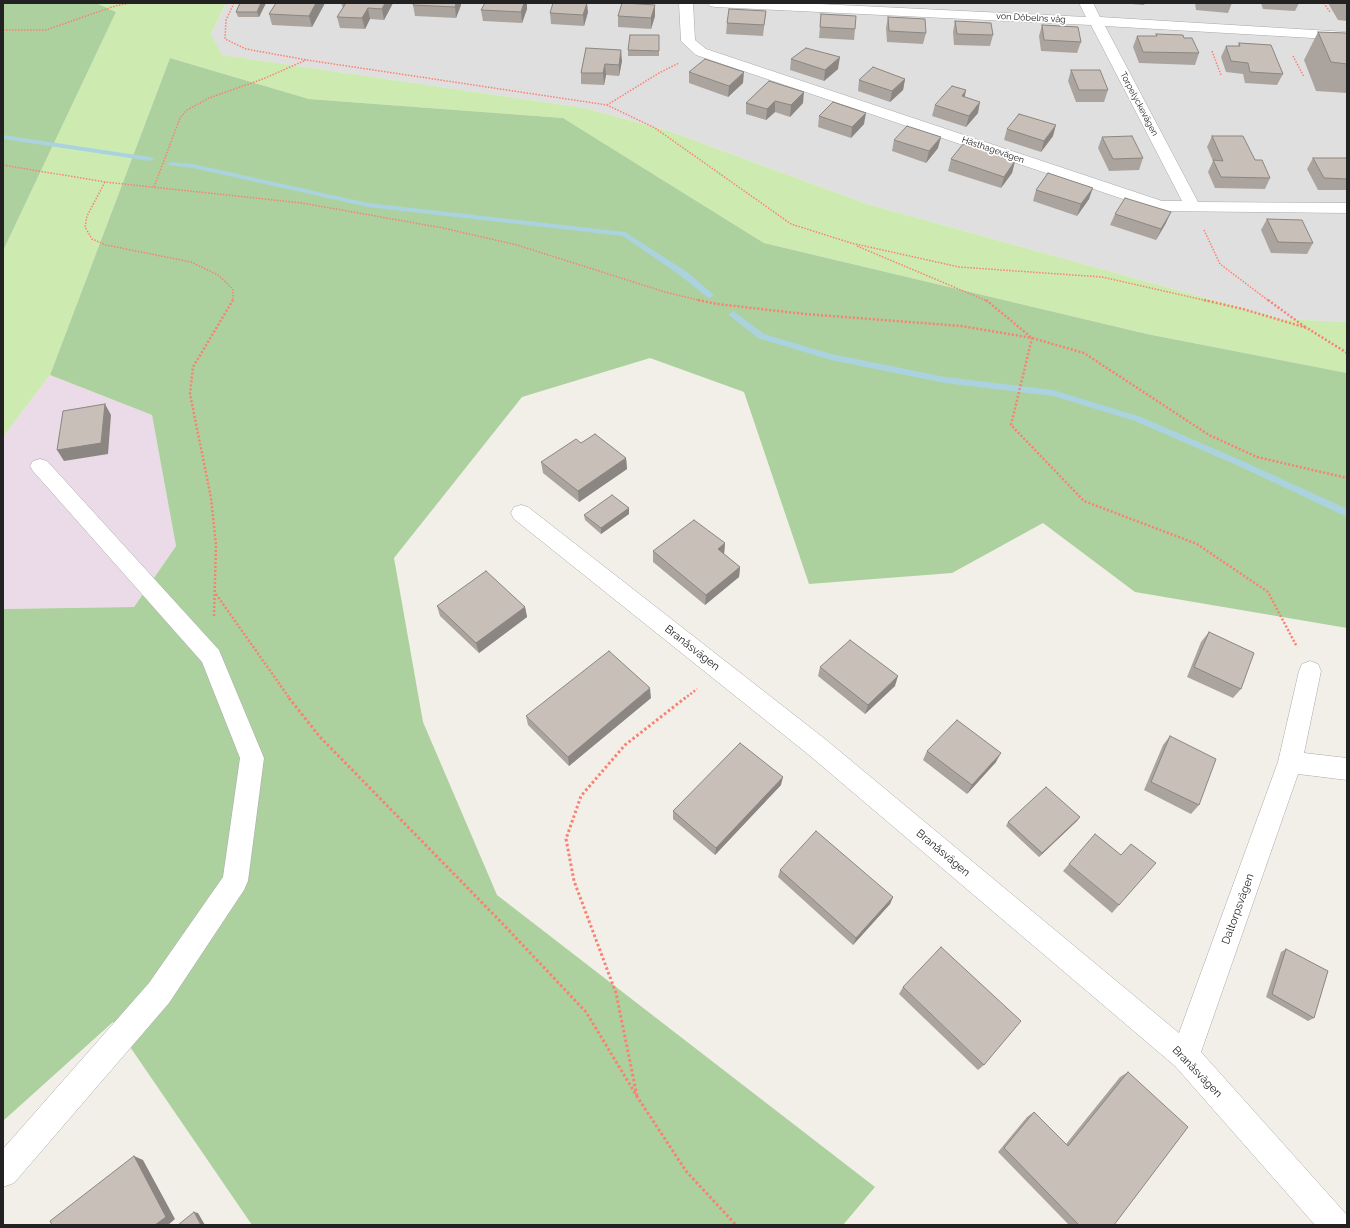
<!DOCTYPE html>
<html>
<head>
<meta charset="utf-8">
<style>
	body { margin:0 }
	#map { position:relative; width:1350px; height:1228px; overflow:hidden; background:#f2efe9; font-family:Raleway,sans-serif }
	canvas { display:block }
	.frame { position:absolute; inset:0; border:4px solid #222; pointer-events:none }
</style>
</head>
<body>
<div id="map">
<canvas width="1350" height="1228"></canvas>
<div class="frame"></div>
</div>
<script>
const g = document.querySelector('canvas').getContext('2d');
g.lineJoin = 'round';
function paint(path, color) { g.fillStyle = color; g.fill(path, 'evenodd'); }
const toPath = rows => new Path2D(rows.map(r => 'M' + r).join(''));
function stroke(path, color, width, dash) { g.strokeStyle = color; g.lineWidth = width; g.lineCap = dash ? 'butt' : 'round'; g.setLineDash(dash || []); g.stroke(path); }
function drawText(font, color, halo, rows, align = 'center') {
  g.font = font + ' Raleway,sans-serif'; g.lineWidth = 3.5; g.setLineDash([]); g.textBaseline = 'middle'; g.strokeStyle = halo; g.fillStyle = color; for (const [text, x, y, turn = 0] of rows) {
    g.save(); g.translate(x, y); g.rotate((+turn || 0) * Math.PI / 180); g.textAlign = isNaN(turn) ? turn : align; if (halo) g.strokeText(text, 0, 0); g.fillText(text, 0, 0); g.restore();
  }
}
const residential = toPath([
	[226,3,1347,3,1347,322,1282,319,867,204,669,131,585,108,221,55,211,34]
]);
const industrial = toPath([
	[50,375,152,415,176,546,134,607,3,609,3,437]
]);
const grass = toPath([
	[96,3,226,3,211,34,222,55,585,108,669,131,867,204,1282,319,1347,322,1347,373,1147,334,764,243,563,118,309,99,170,58,50,375,3,437,3,251,116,12]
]);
const forest = toPath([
	[3,3,96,3,116,12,3,251],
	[170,58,309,99,563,118,764,243,1147,334,1347,373,1347,628,1135,592,1043,523,952,573,809,584,744,392,650,358,522,397,394,558,423,722,497,895,875,1187,843,1225,252,1225,113,1022,3,1121,3,609,134,607,176,546,152,415,50,375]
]);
const stream = toPath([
	[3,135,150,157,154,159,150,161,3,139,3,135],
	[171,162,193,164,368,203,625,232,687,272,714,295,710,298,707,297,681,276,623,236,368,207,193,168,169,165,167,164,171,162],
	[733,311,764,334,831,354,945,377,1053,390,1141,417,1247,463,1347,509,1347,517,1241,467,1135,421,1053,396,945,383,831,360,758,338,730,316,729,314,733,311]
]);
const pathFar2 = toPath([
	[234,3,226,20,225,39,246,49,307,60,607,105,655,128,791,224,851,243,959,267,1102,277,1208,301],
	[1324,3,1330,12],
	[3,30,46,30,115,6,130,3],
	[1212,51,1221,75],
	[1293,56,1304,77],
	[607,105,659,73,679,63],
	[3,165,105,182,302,203,443,228,517,245,665,292,702,301],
	[105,182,87,216,85,227,92,239,106,245,191,262,218,275,233,289,233,301],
	[154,187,180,118,187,110,209,98,263,79,306,60],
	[1204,230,1220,264,1269,301],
	[857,246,987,301]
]);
const pathFar1 = toPath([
	[698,300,717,304,805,314,961,326,1032,338,1011,425,1084,501,1197,544,1268,592,1297,647],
	[986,300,1032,338,1084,353,1209,435,1257,457,1347,478],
	[1204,300,1243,309,1307,328,1347,353],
	[1268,300,1305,327],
	[216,594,290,699],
	[214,616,216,545,211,498,190,394,193,367,233,300],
	[684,699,697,689]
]);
const path = toPath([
	[289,698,320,737,500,921,586,1012,638,1098,686,1171,736,1225],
	[637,1096,616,993,574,881,566,839,581,796,625,745,685,698]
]);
const minor = toPath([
	[679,3,693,3,695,40,706,49,1162,201,1182,201,1091,25,715,7,710,6,708,3,799,3,1086,17,1079,3,1093,3,1100,17,1347,32,1347,40,1105,26,1198,202,1347,203,1347,213,1161,211,1123,199,696,55,681,41,679,3],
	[40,459,47,461,219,650,264,758,248,881,244,890,169,1003,14,1183,3,1187,3,1149,149,983,223,877,240,758,202,662,33,471,30,466,33,461,40,459],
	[521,505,528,507,825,739,1179,1033,1278,762,1299,671,1302,664,1310,661,1318,664,1321,671,1304,753,1347,758,1347,780,1298,774,1201,1052,1346,1214,1347,1225,1315,1225,1175,1066,809,755,514,519,511,513,514,507,521,505]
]);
const wall = toPath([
	[240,3,266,3,259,17,238,17,236,12],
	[325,3,312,27,272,25,269,14],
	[341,3,393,3,384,20,370,19,365,29,340,28,337,17,343,8],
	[1119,3,1145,3,1144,5],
	[1195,3,1232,3,1228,13,1196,10],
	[1261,3,1299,3,1295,11,1263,9],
	[1328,3,1347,3,1347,21,1338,20],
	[413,5,461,5,456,18,415,16],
	[655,5,655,16,651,29,618,27,618,16],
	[527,9,522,23,483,21,481,10],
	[766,11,763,36,726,34,727,23],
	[588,12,584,26,551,24,550,13],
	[821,14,855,29,854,40,819,38],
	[888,17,926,33,923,44,887,42,886,28],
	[955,21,993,35,990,46,954,45,953,32],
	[1042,25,1081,42,1077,53,1041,51,1039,36],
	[1318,32,1347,33,1347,93,1316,91,1304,60],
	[1156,34,1184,38,1199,53,1195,65,1139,63,1133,47,1137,36,1156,36],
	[659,35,659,56,628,56,628,50],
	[1239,43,1283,74,1277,85,1245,83,1243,74,1226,72,1221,57,1226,46,1238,46],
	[586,48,622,61,619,76,606,75,604,85,581,84,581,73],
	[791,59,838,69,824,81,790,70],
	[1071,70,1108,90,1104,102,1076,102,1068,81],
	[689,72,743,83,728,97,689,83],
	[905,79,903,90,890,102,858,91,859,80],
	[769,81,803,103,790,117,775,112,766,120,746,114,746,103],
	[965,97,978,113,966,127,932,116,935,105],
	[819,116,864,124,851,138,818,127],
	[1007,129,1053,136,1041,152,1004,140],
	[1212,136,1255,160,1270,178,1265,189,1215,188,1208,172,1213,161,1207,147],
	[1102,137,1143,158,1139,170,1109,171,1098,148],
	[894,140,938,148,926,163,892,151],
	[1313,158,1347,158,1347,190,1318,190,1307,169],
	[951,159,1015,161,1012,173,1001,188,948,171],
	[1036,190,1089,199,1077,216,1033,201],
	[1115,214,1166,223,1156,240,1110,225],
	[1267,219,1313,243,1307,254,1271,253,1261,230],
	[581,443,626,458,627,469,579,502,543,473,541,462],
	[629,508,629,514,601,534,585,520,584,515],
	[725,543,724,554,740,567,739,577,705,605,653,562,653,551],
	[437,606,525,607,527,617,479,653,440,616],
	[1209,632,1241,689,1233,698,1187,677,1201,642],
	[820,667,895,686,865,714,818,676],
	[651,698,569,766,528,725,526,716],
	[1170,736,1199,805,1191,814,1144,790,1163,745],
	[927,751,996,762,967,794,923,760],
	[781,785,715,855,673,819,673,811],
	[1080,817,1077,821,1039,857,1006,826,1008,822],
	[1069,864,1119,905,1112,913,1063,871],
	[780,870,893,897,890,904,853,945,778,877],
	[1286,949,1314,1018,1308,1021,1266,997,1281,952],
	[903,987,984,1065,978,1070,899,994],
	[1128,1072,1114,1225,1069,1225,998,1152,1027,1117,1034,1112,1066,1144,1120,1077]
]);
const shadedWall = toPath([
	[261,3,266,3,259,17,257,12],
	[316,3,325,3,312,27,309,16],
	[385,3,393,3,384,20,382,9],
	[456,3,461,3,461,5,456,18,455,7],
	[524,3,527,3,527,9,522,23,521,12],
	[587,3,588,12,584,26,583,15],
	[655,5,655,16,651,29,651,18],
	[368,8,370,19,365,29,362,18],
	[621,50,622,61,619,76,619,65],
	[840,57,838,69,824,81,825,70],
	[605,64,606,75,604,85,603,73],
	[744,72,743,83,728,97,729,86],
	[905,79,903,90,890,102,892,91],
	[966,90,964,101,962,96],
	[804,92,803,103,790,117,791,105],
	[775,101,775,112,766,120,767,109],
	[980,102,978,113,966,127,969,116],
	[866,113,864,124,851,138,852,127],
	[1056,125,1053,136,1041,152,1044,141],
	[941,137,938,148,926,163,929,151],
	[1015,161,1012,173,1001,188,1004,177],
	[1093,188,1089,199,1077,216,1081,204],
	[1171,212,1166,223,1156,240,1161,229],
	[105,404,111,415,108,454,64,461,57,450],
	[626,458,627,469,579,502,578,491],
	[629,508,629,514,601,534,601,528],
	[725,543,724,554,717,559,718,549],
	[740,567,739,577,705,605,706,595],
	[525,607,527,617,479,653,476,643],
	[898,676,895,686,865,714,868,705],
	[650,688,651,698,569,766,568,757],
	[1001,753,996,762,967,794,972,785],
	[783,777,781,785,715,855,716,848],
	[1080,817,1077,821,1039,857,1042,853],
	[893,897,890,904,853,945,856,938],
	[134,1156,143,1160,175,1219,168,1225,155,1225],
	[194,1212,198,1213,205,1225,201,1225]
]);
const building = toPath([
	[240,3,261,3,257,12,236,12,240,3],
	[276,3,316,3,309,16,269,14,276,3],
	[346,3,385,3,382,9,368,8,362,18,337,17,346,3],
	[414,3,456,3,455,7,413,5,414,3],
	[485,3,524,3,521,12,481,10,485,3],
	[553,3,587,3,583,15,550,13,553,3],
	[622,3,625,3,655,5,651,18,618,16,622,3],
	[729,9,766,11,764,25,727,23,729,9],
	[821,14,856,16,855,29,820,27,821,14],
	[888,17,925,19,926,33,889,31,888,17],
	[955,21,991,23,993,35,957,34,955,21],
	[1042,25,1078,27,1081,42,1044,40,1042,25],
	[1318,32,1347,33,1347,64,1331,62,1318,32],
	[1156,34,1183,35,1184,38,1192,38,1199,53,1143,52,1137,36,1157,36,1156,34],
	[630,35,659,35,659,51,628,50,630,35],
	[1239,43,1271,45,1283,74,1250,72,1248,63,1231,61,1226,46,1240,46,1239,43],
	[586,48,621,50,619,65,605,64,603,73,581,73,586,48],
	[806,48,840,57,825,70,791,59,806,48],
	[705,59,744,72,729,86,689,72,705,59],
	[873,67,905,79,892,91,859,80,873,67],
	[1071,70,1100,70,1108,90,1079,90,1071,70],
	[769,81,804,92,791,105,775,101,767,109,746,103,769,81],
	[952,86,966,90,962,96,980,102,969,116,935,105,952,86],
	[833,102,866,113,852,127,819,116,833,102],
	[1019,114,1056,125,1044,141,1007,129,1019,114],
	[907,126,941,137,929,151,894,140,907,126],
	[1132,136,1143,158,1113,159,1102,137,1132,136],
	[1212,136,1243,136,1255,160,1262,160,1270,178,1221,177,1213,160,1223,161,1212,136],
	[963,144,1015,161,1004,177,951,159,963,144],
	[1313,158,1347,158,1347,179,1324,178,1313,158],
	[1048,173,1093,188,1081,204,1036,190,1048,173],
	[1125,198,1171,212,1161,229,1115,214,1125,198],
	[1267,219,1302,220,1313,243,1278,242,1267,219],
	[105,404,101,443,57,450,63,411,105,404],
	[595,434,626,458,578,491,541,462,576,439,581,443,595,434],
	[612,495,629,508,601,528,584,515,612,495],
	[694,520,725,543,718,549,740,567,706,595,653,551,694,520],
	[486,571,525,607,476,643,437,606,486,571],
	[1209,632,1254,653,1241,689,1194,667,1209,632],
	[850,640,898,676,868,705,820,667,850,640],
	[609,651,650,688,568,757,526,716,609,651],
	[957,720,1001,753,972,785,927,751,957,720],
	[1170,736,1216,759,1199,805,1151,782,1170,736],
	[740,743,783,777,716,848,673,811,740,743],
	[1046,787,1080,817,1042,853,1008,822,1046,787],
	[816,831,893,897,856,938,780,870,816,831],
	[1095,834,1121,855,1131,844,1156,863,1119,905,1069,864,1095,834],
	[941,947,1021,1021,984,1065,903,987,941,947],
	[1286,949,1328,971,1314,1018,1272,994,1286,949],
	[1128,1072,1188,1127,1114,1225,1079,1225,1004,1148,1034,1112,1068,1146,1128,1072],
	[134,1156,166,1217,155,1225,52,1225,50,1221,134,1156],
	[194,1212,201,1225,178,1225,194,1212]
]);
const farStreetnames = [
	["von Döbelns väg",1031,18,3],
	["Torpelyckevägen",1139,104,62],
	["Hästhagevägen",993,150,19]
];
const streetNames = [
	["Branåsvägen",692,648,38],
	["Branåsvägen",943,853,40],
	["Daltorpsvägen",1238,909,-70],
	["Branåsvägen",1197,1072,46]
];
paint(residential, '#e0dfdf');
paint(industrial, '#ebdbe8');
paint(grass, '#cdebb0');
paint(forest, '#add19e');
paint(stream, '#aad3df');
stroke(minor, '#a9a9a9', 1);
stroke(pathFar2, '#fa8072', 1.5, [1.5, 1.5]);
stroke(pathFar1, '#fa8072', 2.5, [2, 2]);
stroke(path, '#fa8072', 3, [2.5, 2.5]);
paint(minor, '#fff');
paint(wall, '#aba49e');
paint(shadedWall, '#8b8681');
paint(building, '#c7bfb8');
stroke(building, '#8b8681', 1);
drawText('9px', '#222', '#fff', farStreetnames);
drawText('11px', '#222', '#fff', streetNames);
</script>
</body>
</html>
